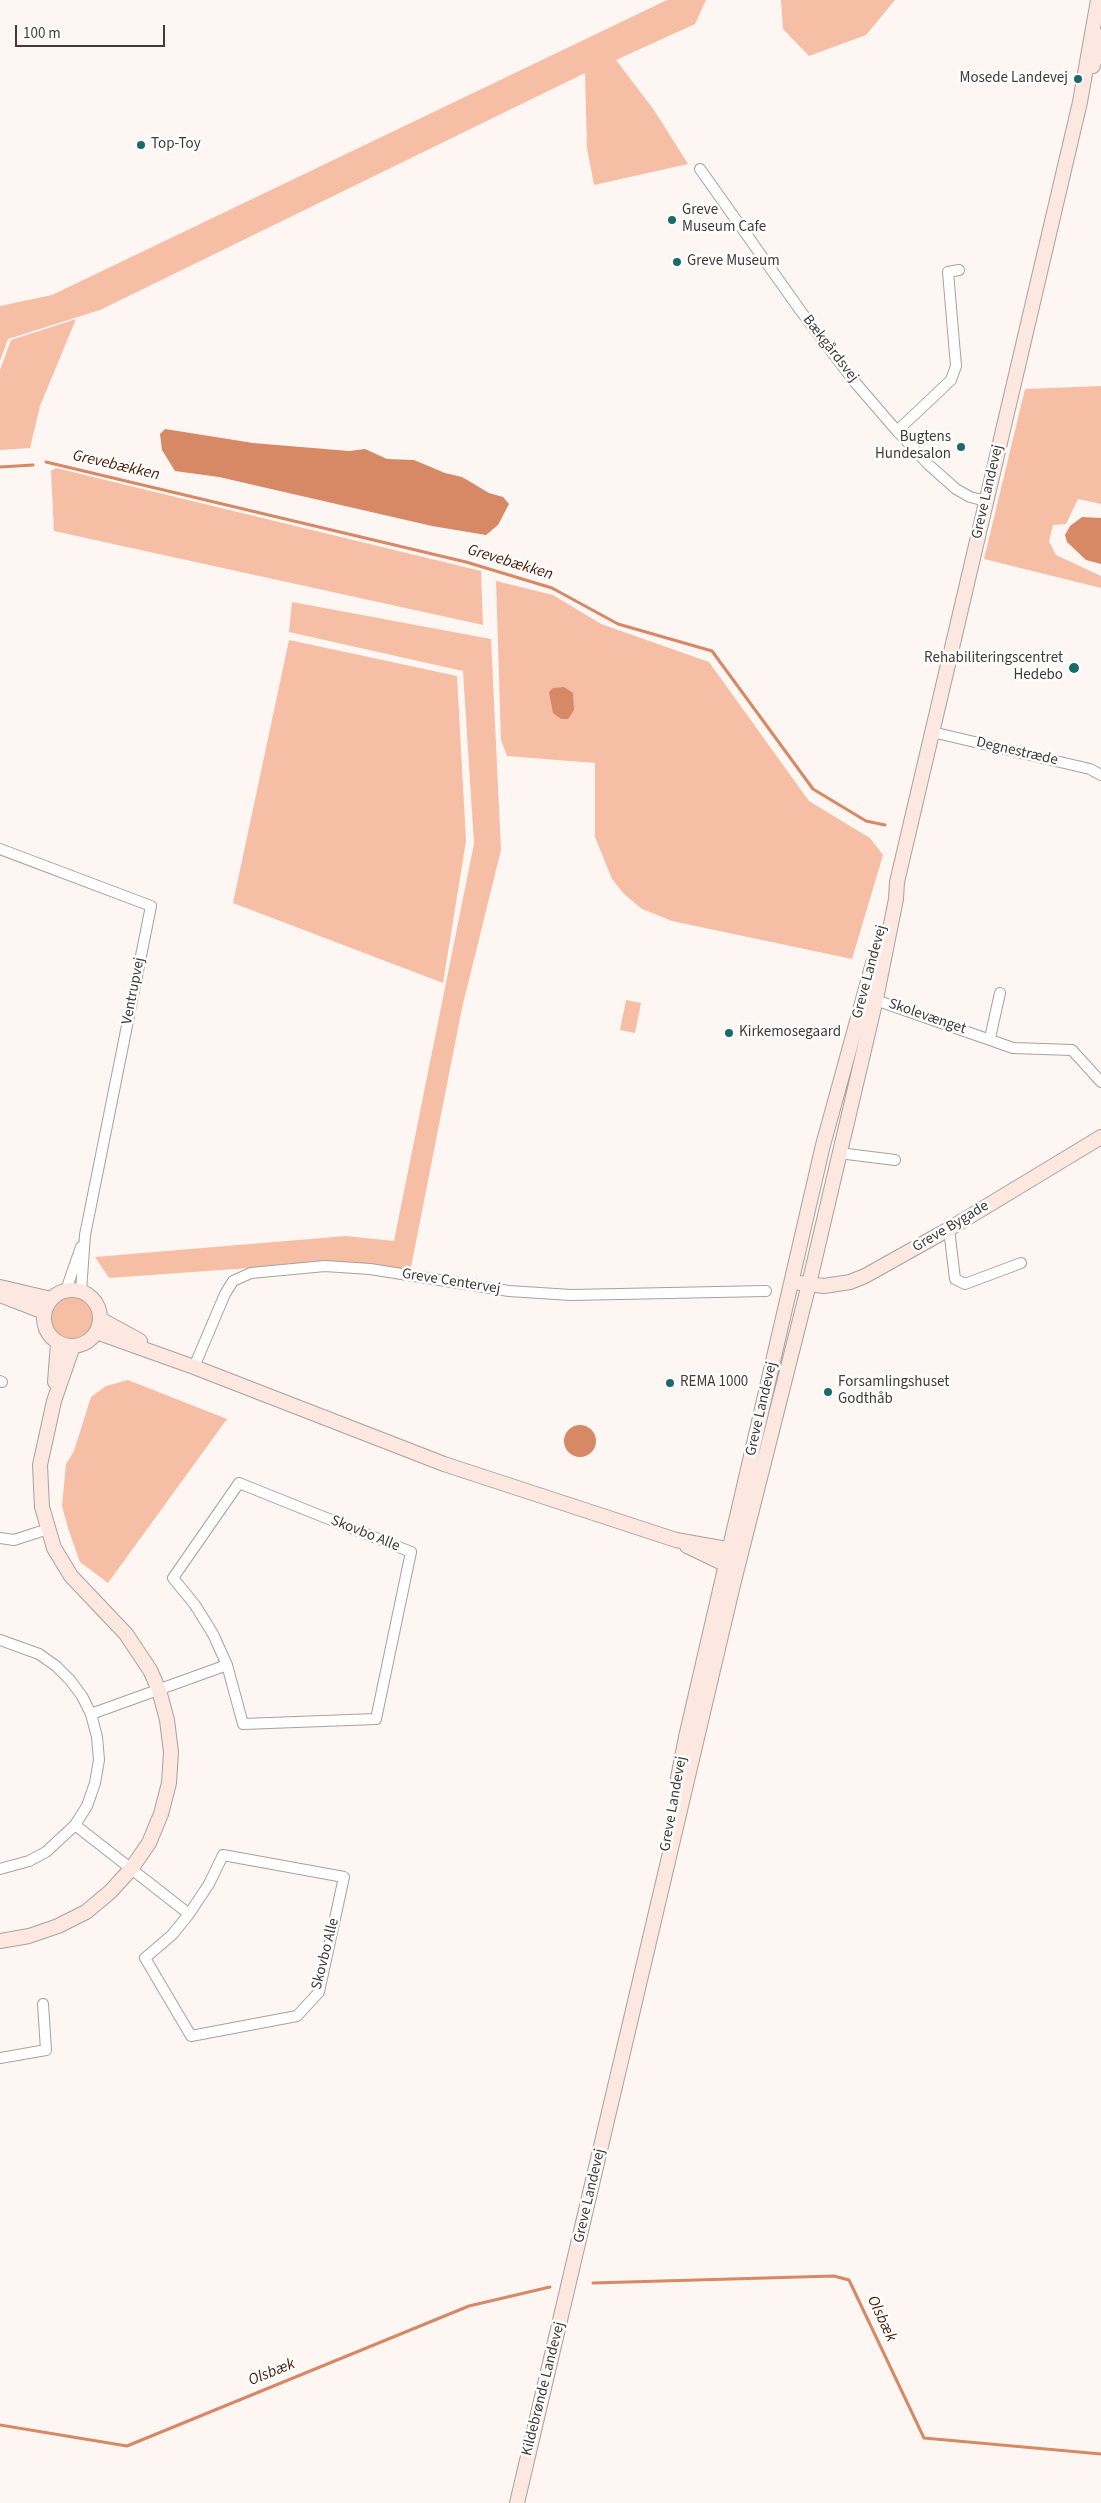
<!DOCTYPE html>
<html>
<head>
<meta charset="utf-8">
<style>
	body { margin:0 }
	#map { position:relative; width:1101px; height:2503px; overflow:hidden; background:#fef6f2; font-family:"Source Sans 3",sans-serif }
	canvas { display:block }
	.scale { position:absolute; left:15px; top:25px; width:150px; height:22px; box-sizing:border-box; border:2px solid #3e3b39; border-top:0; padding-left:6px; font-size:15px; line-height:18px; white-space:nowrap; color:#3e3b39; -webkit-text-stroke:4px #fff; paint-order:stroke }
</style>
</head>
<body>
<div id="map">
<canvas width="1101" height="2503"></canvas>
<div class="scale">100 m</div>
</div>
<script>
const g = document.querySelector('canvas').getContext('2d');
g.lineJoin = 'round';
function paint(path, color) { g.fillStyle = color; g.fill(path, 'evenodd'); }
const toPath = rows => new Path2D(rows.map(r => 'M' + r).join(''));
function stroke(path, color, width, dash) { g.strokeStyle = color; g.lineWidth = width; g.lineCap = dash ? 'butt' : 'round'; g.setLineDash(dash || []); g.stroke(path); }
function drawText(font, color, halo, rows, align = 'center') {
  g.font = font + ' "Source Sans 3",sans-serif'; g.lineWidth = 5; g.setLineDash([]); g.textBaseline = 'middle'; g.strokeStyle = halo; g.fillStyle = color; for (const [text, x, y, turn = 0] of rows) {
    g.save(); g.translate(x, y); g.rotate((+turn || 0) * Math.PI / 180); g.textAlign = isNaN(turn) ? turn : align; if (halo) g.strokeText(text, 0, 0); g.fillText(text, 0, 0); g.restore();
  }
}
const green = toPath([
	[667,0,706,0,695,24,616,60,654,110,688,164,594,185,587,148,585,73,100,310,8,339,0,361,0,306,52,295],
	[781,0,895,0,866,35,809,56,783,29],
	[76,319,40,406,30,448,0,450,0,370,11,340],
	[1101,386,1101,504,1078,499,1066,524,1053,525,1049,541,1056,555,1101,576,1101,588,984,559,1025,389],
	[56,468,481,571,483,625,54,531,51,471],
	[496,581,553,595,601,624,709,662,809,801,870,838,883,855,852,959,672,921,642,909,624,894,612,879,595,837,595,763,507,756,501,740],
	[292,602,491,639,501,850,462,1008,410,1272,333,1262,109,1278,95,1257,346,1236,394,1241,474,844,463,671,289,632],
	[289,640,457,676,466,841,443,983,233,903],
	[626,1000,641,1003,635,1033,620,1030],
	'46 1318a25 25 0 1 1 50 0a25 25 0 1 1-50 0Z',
	[128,1380,227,1419,108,1583,80,1562,69,1531,62,1506,66,1464,74,1451,91,1397,106,1386]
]);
const water = toPath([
	[165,429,253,443,349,451,365,449,387,459,414,460,445,473,462,477,489,493,503,497,509,504,498,525,486,535,432,526,219,477,175,471,162,450,160,434],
	[1082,517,1101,518,1101,564,1086,560,1067,542,1065,535,1070,526],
	[564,687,573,693,574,710,568,719,561,719,553,713,549,692,553,688],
	'564 1441a16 16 0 1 1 32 0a16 16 0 1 1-32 0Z'
]);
const stream = toPath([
	[46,462,466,562,552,588,618,624,712,651,813,789,866,821,885,825],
	[0,467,33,465],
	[593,2283,834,2276,849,2280,924,2438,1101,2454],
	[0,2425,127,2446,469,2306,550,2287]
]);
const street = toPath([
	[700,169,800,310,853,380,897,431,929,465,956,489,970,497,986,501],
	[897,431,951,380,956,366,948,272,959,270],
	[932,732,1090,769,1101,775],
	[0,849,151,906,85,1235,81,1291],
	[870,998,1013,1048,1072,1050,1101,1082],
	[990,1038,1000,993],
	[839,1153,895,1160],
	[949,1229,955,1279,965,1284,1021,1263],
	[66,1290,81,1247],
	[194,1367,225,1294,233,1281,251,1273,325,1266,370,1269,509,1291,571,1295,766,1291],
	[0,1381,2,1382],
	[239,1483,411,1552,376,1719,243,1724,227,1665,213,1634,195,1605,173,1578,239,1483],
	[0,1538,14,1540,48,1529],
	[0,1640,39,1654,56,1666,70,1680,82,1696,91,1714,97,1737,99,1760,95,1783,87,1806,75,1825,46,1852,29,1861,0,1869],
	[91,1714,227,1665],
	[75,1825,189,1914,172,1935,145,1958,191,2036,297,2016,319,1992,344,1877,223,1855,209,1884,189,1914],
	[0,2058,46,2050,43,2004]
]);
const secondary = toPath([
	[1093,66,1101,36],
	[799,1283,824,1286,850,1282,865,1276,949,1229,1101,1137],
	[0,1287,51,1299],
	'44 1318a28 28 0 1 1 56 0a28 28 0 1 1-56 0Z',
	[0,1295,44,1312],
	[100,1319,140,1341],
	[96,1332,194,1367,444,1464,676,1540,738,1551],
	[55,1382,58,1343],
	[687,1546,733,1568],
	[678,1778,686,1737,823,1145,873,963],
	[0,1941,29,1936,58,1926,86,1912,110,1892,131,1869,149,1843,161,1814,169,1783,171,1752,167,1720,159,1690,150,1670,126,1634,71,1576,54,1548,42,1507,40,1465,54,1401,73,1346],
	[517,2503,733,1585,809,1284,876,999,896,899,897,882,1080,102,1098,0]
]);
const markers = [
	[1078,79,5,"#1c6969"],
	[141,145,5,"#1c6969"],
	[672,220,5,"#1c6969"],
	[677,262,5,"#1c6969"],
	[961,447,5,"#1c6969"],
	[1074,668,6,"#1c6969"],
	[729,1033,5,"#1c6969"],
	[670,1383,5,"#1c6969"],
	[828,1392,5,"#1c6969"]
];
const poiNames = [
	["Mosede Landevej",1068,79,"right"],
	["Top-Toy",151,145],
	["Greve",682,211],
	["Museum Cafe",682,228],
	["Greve Museum",687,262],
	["Bugtens",951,438,"right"],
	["Hundesalon",951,455,"right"],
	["Rehabiliteringscentret",1063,659,"right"],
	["Hedebo",1063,676,"right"],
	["Kirkemosegaard",739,1033],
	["REMA 1000",680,1383],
	["Forsamlingshuset",838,1383],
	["Godthåb",838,1400]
];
const streetNames = [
	["Bækgårdsvej",830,349,52],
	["Greve Landevej",988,492,-77],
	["Degnestræde",1017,752,13],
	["Greve Landevej",870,972,-75],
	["Ventrupvej",134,991,-79],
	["Skolevænget",927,1017,19],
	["Greve Bygade",951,1227,-31],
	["Greve Centervej",451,1282,9],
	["Greve Landevej",762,1409,-77],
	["Skovbo Alle",365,1534,22],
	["Greve Landevej",674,1804,-80],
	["Skovbo Alle",326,1954,-76],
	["Greve Landevej",590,2196,-77],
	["Kildebrønde Landevej",544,2389,-76]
];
const waterNames = [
	["Grevebækken",116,466,13],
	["Grevebækken",510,563,17],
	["Olsbæk",881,2319,65],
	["Olsbæk",272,2373,-22]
];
paint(green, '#f7bea6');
paint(water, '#d78864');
stroke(stream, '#d78864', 3);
stroke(street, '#a8a19e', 12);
stroke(secondary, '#a8a19e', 16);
stroke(street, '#fff', 10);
stroke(secondary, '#fce8e0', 14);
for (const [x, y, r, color] of markers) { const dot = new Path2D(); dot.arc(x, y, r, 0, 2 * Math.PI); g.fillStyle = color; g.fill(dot); stroke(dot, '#fff', 2); }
drawText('15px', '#3e3b39', '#fff', poiNames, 'left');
drawText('15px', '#3e3b39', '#fff', streetNames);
drawText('italic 16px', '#4d1b01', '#fff', waterNames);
</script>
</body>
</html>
